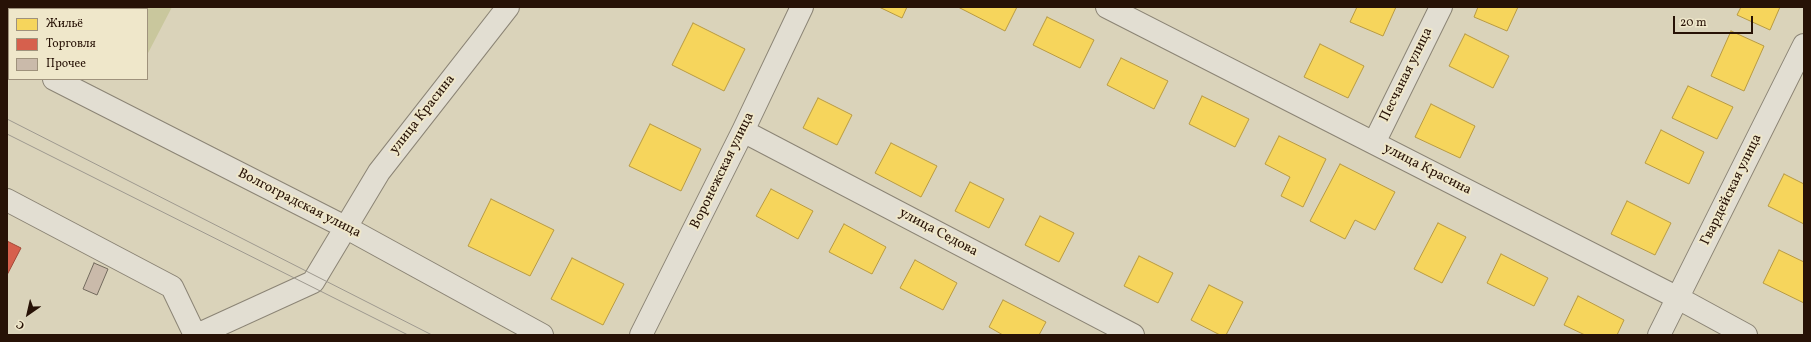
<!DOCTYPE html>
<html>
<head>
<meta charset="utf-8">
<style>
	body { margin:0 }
	#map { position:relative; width:1811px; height:342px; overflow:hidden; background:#dad3ba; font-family:Vollkorn,serif }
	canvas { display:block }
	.frame { position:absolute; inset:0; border:8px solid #271206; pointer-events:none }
	.legend { position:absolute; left:8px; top:8px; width:140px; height:72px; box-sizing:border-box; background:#efe7ca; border:1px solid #9f927c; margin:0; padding:5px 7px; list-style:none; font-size:12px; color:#271206 }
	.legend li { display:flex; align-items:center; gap:8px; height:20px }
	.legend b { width:20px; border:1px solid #9f927c }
	.north { position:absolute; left:8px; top:294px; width:40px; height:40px; -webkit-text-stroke:3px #efe7ca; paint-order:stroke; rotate:214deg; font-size:11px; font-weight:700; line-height:16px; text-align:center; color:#271206 }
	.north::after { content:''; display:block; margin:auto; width:14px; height:18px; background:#271206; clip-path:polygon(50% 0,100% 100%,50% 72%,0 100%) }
	.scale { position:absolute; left:1673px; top:16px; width:80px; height:18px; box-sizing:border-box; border:2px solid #271206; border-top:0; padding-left:5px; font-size:12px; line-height:14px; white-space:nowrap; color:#271206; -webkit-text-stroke:3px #efe7ca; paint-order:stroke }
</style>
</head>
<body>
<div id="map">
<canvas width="1811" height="342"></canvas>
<div class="frame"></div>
<ul class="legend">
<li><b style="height:11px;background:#f6d55c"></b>Жильё</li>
<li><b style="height:11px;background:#d6604d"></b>Торговля</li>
<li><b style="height:11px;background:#cabaaa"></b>Прочее</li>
</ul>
<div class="north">С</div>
<div class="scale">20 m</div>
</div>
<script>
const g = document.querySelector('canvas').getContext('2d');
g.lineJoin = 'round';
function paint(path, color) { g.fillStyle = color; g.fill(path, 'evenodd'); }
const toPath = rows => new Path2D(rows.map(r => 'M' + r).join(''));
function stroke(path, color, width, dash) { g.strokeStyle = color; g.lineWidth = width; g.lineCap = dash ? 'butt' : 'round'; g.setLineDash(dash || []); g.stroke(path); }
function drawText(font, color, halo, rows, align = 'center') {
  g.font = font + ' Vollkorn,serif'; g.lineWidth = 4; g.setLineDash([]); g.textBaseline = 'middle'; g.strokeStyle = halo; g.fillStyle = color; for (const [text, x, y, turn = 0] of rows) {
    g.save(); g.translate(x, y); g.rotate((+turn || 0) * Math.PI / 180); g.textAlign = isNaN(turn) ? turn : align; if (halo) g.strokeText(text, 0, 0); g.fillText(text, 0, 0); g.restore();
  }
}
const green = toPath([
	[46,7,172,7,147,55,147,9,50,9]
]);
const homes = toPath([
	[879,7,907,7,902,18,879,7],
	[958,7,1017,7,1005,31,958,7],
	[1357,7,1396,7,1383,36,1350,22,1357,7],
	[1478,7,1518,7,1507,31,1474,17,1478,7],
	[1741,7,1780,7,1770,30,1737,15,1741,7],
	[1047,17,1094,40,1080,68,1033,45,1047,17],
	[693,23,745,49,724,91,672,65,693,23],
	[1731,31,1764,46,1744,91,1711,76,1731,31],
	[1465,34,1509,56,1493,88,1449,66,1465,34],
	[1320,44,1364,66,1348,98,1304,77,1320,44],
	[1121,58,1168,81,1154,109,1107,85,1121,58],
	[1688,86,1733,107,1717,139,1672,118,1688,86],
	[1202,96,1249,119,1235,147,1189,124,1202,96],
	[818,98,852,115,837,145,803,128,818,98],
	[1431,104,1475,126,1460,158,1415,137,1431,104],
	[650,124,701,149,681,191,629,166,650,124],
	[1661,130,1704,152,1689,184,1645,163,1661,130],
	[1279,136,1326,159,1303,207,1281,196,1290,177,1265,164,1279,136],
	[891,143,937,166,921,197,875,173,891,143],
	[1340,164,1395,192,1375,230,1355,220,1345,239,1310,221,1340,164],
	[1784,174,1804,184,1804,224,1768,206,1784,174],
	[970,182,1004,199,989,228,955,211,970,182],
	[771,189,813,211,798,239,756,216,771,189],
	[491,199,554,230,530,276,468,246,491,199],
	[1627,201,1671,223,1655,255,1611,234,1627,201],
	[1040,216,1074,233,1059,262,1025,245,1040,216],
	[1438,223,1466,237,1442,283,1414,269,1438,223],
	[844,224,886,247,872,274,829,252,844,224],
	[1779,250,1804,262,1804,303,1763,283,1779,250],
	[1501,254,1548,278,1534,306,1487,283,1501,254],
	[1139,256,1173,273,1158,303,1124,286,1139,256],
	[572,258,624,284,603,325,551,299,572,258],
	[915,260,957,283,943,310,900,288,915,260],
	[1209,285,1243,302,1226,335,1220,335,1191,320,1209,285],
	[1578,296,1624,320,1617,335,1585,335,1564,325,1578,296],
	[1003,300,1046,322,1039,335,1003,335,989,327,1003,300]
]);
const shops = toPath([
	[7,241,21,248,7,275,7,241]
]);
const building = toPath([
	[94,263,108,269,97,295,83,289,94,263]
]);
const minor = toPath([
	[1107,7,1678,298,1746,335],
	[7,55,9,56],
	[54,79,347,228,542,335],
	[743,131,1133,335],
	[1374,143,1441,7],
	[7,200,172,287,195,335],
	[197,335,313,282,379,172,508,7],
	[641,335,743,131,802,7],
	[1659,335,1804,45]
]);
const tram = toPath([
	[7,119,432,335],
	[7,134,408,335]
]);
const streetNames = [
	["Песчаная улица",1407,75,-64],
	["улица Красина",423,115,-52],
	["улица Красина",1427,170,27],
	["Воронежская улица",723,171,-64],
	["Гвардейская улица",1732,190,-64],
	["Волгоградская улица",299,204,27],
	["улица Седова",938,233,28]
];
paint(green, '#c9c79d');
paint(homes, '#f6d55c');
stroke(homes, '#b89a42', 1);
paint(shops, '#d6604d');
stroke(shops, '#a24938', 1);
paint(building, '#cabaaa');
stroke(building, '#726a5d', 1);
stroke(minor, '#8b8475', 24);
stroke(minor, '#e2ded2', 22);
stroke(tram, '#9e998f', 1);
drawText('14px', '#271206', '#efe7ca', streetNames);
</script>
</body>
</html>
